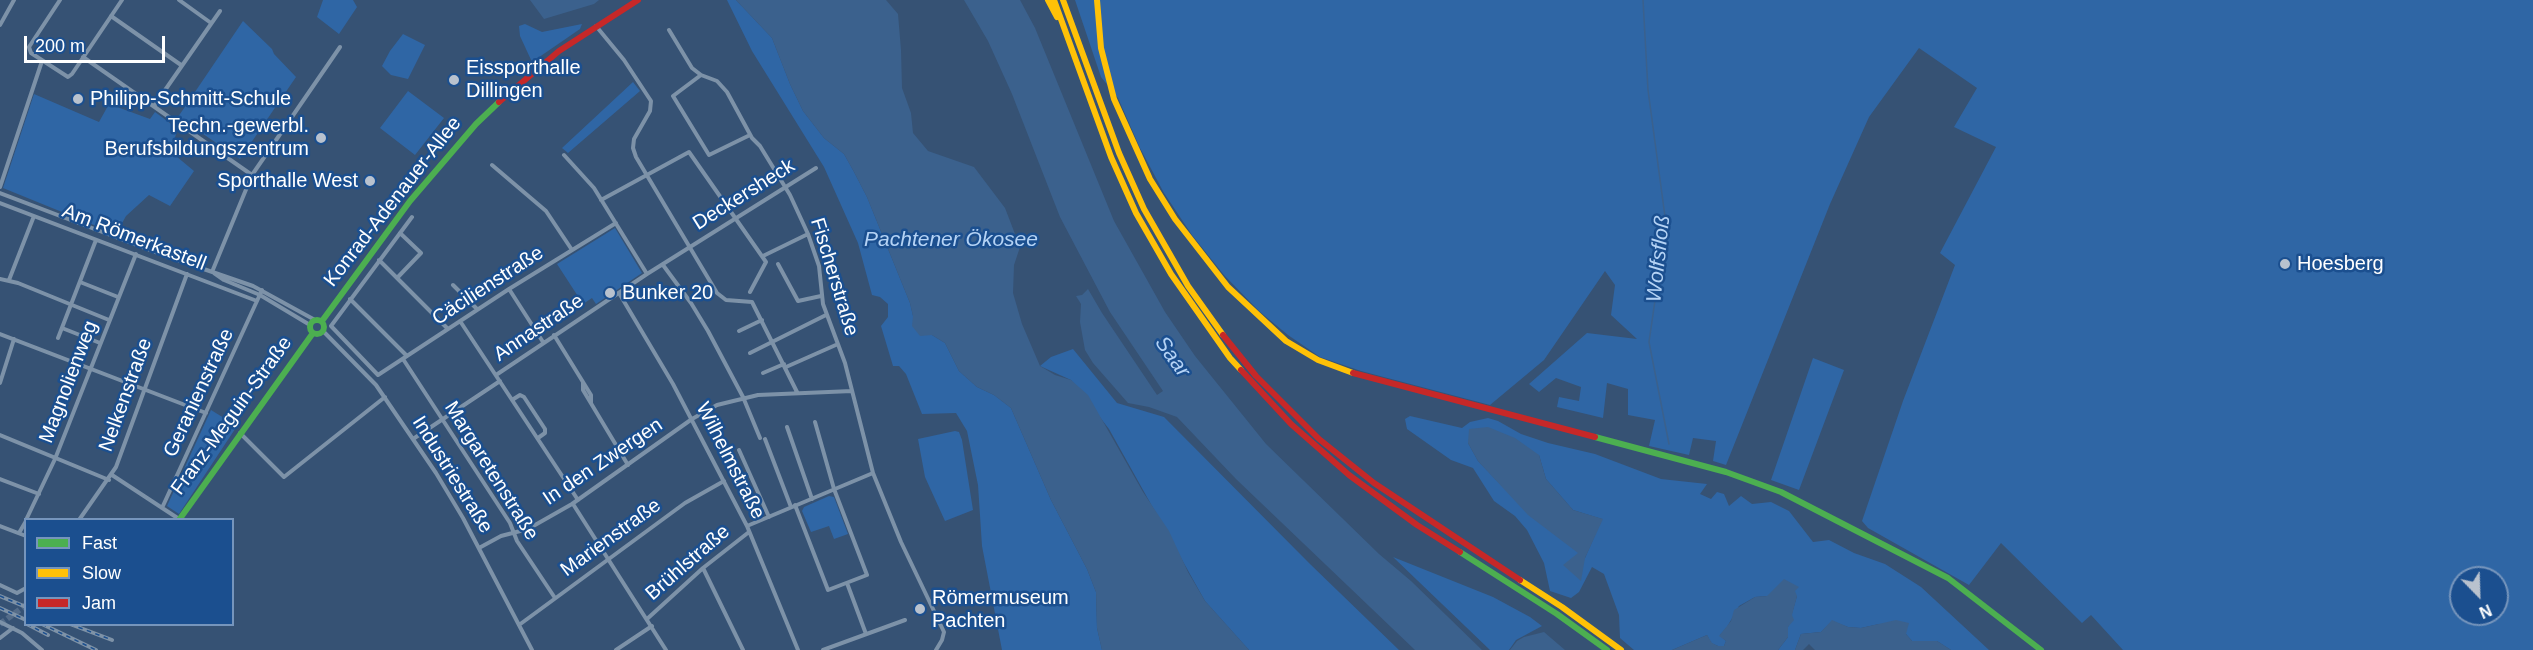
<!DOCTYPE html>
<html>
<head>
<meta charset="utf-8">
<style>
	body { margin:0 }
	#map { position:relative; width:2533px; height:650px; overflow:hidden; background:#365274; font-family:Helvetica,sans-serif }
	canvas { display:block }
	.legend { position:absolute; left:24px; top:518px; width:210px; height:108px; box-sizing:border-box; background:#1b4f8f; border:2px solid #7695bc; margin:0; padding:8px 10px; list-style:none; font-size:18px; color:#fff }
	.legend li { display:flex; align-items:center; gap:12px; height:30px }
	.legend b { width:30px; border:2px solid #7695bc }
	.north { position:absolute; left:2449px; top:566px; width:60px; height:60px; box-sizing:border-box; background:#1b4f8f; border:2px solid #7695bc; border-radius:50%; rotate:157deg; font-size:16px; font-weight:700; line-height:24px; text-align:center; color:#fff }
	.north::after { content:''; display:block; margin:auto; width:21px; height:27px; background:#b9c2ce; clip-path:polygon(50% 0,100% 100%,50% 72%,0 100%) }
	.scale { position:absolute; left:24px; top:36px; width:141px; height:27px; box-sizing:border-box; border:3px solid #fff; border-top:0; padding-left:8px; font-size:18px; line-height:21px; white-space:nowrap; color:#fff; -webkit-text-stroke:4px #1b4f8f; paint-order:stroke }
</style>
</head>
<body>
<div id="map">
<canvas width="2533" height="650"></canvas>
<ul class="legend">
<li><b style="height:8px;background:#4caf50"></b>Fast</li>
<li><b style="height:8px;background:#ffc107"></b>Slow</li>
<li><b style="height:8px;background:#c62828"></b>Jam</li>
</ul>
<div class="north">N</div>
<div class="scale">200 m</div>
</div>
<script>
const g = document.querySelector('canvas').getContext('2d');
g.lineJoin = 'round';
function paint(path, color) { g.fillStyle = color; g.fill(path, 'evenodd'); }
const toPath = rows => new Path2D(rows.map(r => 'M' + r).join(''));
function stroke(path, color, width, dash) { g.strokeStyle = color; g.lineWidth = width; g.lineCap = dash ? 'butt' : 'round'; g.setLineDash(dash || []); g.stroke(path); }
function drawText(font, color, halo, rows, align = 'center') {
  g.font = font + ' Helvetica,sans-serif'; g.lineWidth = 5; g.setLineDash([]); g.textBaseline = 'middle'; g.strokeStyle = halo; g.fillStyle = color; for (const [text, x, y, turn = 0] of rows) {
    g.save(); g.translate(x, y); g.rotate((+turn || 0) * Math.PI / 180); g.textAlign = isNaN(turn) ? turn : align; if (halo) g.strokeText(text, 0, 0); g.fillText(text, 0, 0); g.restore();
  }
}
const green = toPath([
	[323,0,353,0,357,7,339,34,317,17],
	[727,0,736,0,772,38,790,84,803,111,824,138,844,154,853,170,867,197,910,303,913,316,932,335,945,343,959,371,977,387,994,395,1011,408,1051,500,1087,569,1096,592,1097,628,1102,650,1002,650,982,546,978,485,967,431,956,413,922,414,906,374,899,366,893,366,881,326,888,317,888,304,880,297,872,295,858,243,824,167,752,51],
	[1075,0,2533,0,2533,650,2123,650,2091,615,2082,623,2001,543,1969,585,1868,528,1862,521,1903,401,1955,265,1940,253,1996,147,1954,127,1977,88,1919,48,1869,117,1830,204,1726,465,1713,461,1716,441,1693,438,1689,455,1649,446,1655,420,1628,415,1628,389,1607,383,1603,418,1557,407,1559,397,1579,401,1581,387,1556,378,1539,392,1529,384,1587,333,1637,339,1611,315,1615,285,1605,271,1544,360,1490,405,1361,371,1320,357,1288,335,1259,311,1224,275,1192,235,1164,193,1140,148,1118,98,1101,77],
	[2461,578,2497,578,2497,614,2461,614],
	[243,21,272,49,274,54,296,77,240,159,178,117],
	[525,24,542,32,582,24,580,29,532,62,520,36,519,26],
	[403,34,425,45,408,79,391,75,382,66,390,51],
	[633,82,640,91,568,153,562,148],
	[408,91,444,118,415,155,380,128],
	[34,94,99,122,109,104,150,119,155,112,178,129,170,151,194,171,170,206,149,195,126,216,116,234,3,188],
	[615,228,642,273,596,304,592,298,583,304,557,264],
	[1073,349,1117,403,1164,417,1310,564,1399,650,1249,650,1205,601,1109,429,1071,380,1040,366,1051,357],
	[1813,358,1844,370,1799,490,1771,480],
	[211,410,237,426,179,514,167,506],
	[1410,416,1462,428,1470,422,1488,418,1498,421,1521,434,1548,443,1595,454,1661,479,1707,484,1700,494,1711,499,1717,492,1724,494,1729,506,1741,496,1752,504,1771,502,1789,511,1813,542,1829,540,1854,553,1885,564,1921,587,1989,650,1951,650,1937,641,1912,641,1906,634,1879,624,1861,628,1848,627,1832,621,1821,632,1801,634,1795,650,1778,650,1788,637,1788,627,1797,596,1767,596,1755,597,1739,606,1727,627,1720,635,1726,641,1724,646,1718,646,1711,643,1707,635,1672,650,1634,650,1620,638,1619,615,1604,574,1592,567,1579,592,1571,598,1550,591,1544,563,1527,530,1515,516,1494,501,1473,468,1451,460,1407,429,1405,419],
	[1468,443,1539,455,1546,479,1573,510,1602,519,1585,558,1500,484,1478,461],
	[955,431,959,432,962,440,973,510,945,521,925,477,918,439],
	[829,496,834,497,848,534,834,539,829,526,811,532,802,511,804,507],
	[1393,557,1493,597,1530,617,1542,626,1516,640,1509,650,1490,650]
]);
const water = toPath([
	[530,0,599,0,594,4,544,19],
	[736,0,886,0,898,14,901,50,902,88,911,113,913,133,928,151,974,167,1005,208,1020,247,1014,265,1013,293,1022,324,1040,366,1055,375,1071,380,1088,395,1143,492,1169,531,1188,572,1205,601,1249,650,1102,650,1097,628,1096,592,1087,569,1051,500,1011,408,994,395,977,387,959,371,945,343,932,335,920,336,912,326,913,316,910,303,867,197,853,170,844,154,824,138,803,111,790,84,772,38],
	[964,0,1020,0,1035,28,1114,221,1165,312,1195,356,1266,444,1379,554,1411,581,1482,650,1415,650,1236,479,1177,417,1149,407,1128,403,1093,363,1085,350,1080,322,1081,304,1076,296,1082,295,1088,289,1102,313,1157,395,1163,391,1110,312,1060,217,1012,94,988,41],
	[1488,427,1515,438,1539,455,1546,479,1573,510,1603,519,1585,558,1581,581,1563,565,1578,553,1528,515,1478,461,1468,443,1469,429],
	[1784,579,1799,587,1795,591,1797,596,1792,615,1794,620,1788,627,1788,637,1778,650,1672,650,1707,635,1712,643,1718,646,1724,646,1726,641,1719,636,1731,621,1734,610,1755,597,1767,596],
	[1832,620,1848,627,1861,628,1896,620,1909,623,1906,634,1912,641,1937,641,1951,650,1815,650,1809,644,1803,650,1795,650,1801,634,1821,632],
	[1544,632,1565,650,1510,650,1517,641,1524,637]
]);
const stream = toPath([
	[1643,0,1648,90,1666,224,1649,342,1669,444]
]);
const secondaryTunnel = toPath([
	[0,624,26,605]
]);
const street = toPath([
	[60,0,29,47,31,53,68,77,72,74,122,0],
	[179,0,211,23],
	[111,16,181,65],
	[0,25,14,0],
	[596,26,624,60,651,101,650,111,634,139,633,148,636,157,717,293,726,300,752,302,797,392],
	[669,30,692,68,701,75,717,81,727,92,752,138,760,146,790,195,808,234,819,266,823,304,845,363,873,473,901,542,944,632,942,640,936,650],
	[83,57,252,175],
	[701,75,673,96,709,155,750,135],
	[154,106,220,11],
	[564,155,594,188,647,274],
	[492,165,546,211,572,250],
	[0,187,42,61],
	[0,193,163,255,253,286,315,320],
	[601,200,689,152,766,262,750,292],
	[0,203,257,301],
	[412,217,331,326,378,375,509,289,616,223],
	[763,256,808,234],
	[379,260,448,329],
	[778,264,798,301,821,296],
	[663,265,691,303,708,331,743,397,760,438],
	[212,272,252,175,340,47],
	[214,273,224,280,260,295,310,325],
	[397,278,421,253,400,233],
	[0,279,18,283,109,320],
	[9,280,34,216],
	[80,282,118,297],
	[453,285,477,309],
	[509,289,543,342],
	[619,293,673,384,747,526,798,650],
	[350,299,407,356],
	[460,321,578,500],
	[62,328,100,343],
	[323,331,376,385,436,473,463,518,532,650],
	[739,331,762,320],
	[0,334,206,413],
	[554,335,591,395,591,403],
	[58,338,96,240],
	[750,353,826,315],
	[403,359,510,523,517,541,555,598],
	[786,367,838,344],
	[763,373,784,364],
	[496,375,647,274,816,168],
	[583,382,583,390,628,465],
	[0,383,14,339],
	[512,400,520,395,524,397,545,429,545,433,538,438],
	[787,427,812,499],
	[240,433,284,477,385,397],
	[0,435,109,480],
	[413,439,500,381],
	[765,439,791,507],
	[739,450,769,517],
	[112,475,179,519],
	[0,479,39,494],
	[573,504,666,650],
	[795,505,828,590,867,575,834,489,815,422],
	[162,508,262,290],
	[26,520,55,459,136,254],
	[79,520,116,467,187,274],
	[0,526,26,536],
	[747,526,873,473],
	[19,533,26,521],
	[479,548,501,536,528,529,572,504,692,419,717,405,758,395,852,391],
	[703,568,743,650],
	[847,583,866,634],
	[0,585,17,593,26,588],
	[647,619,703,568,749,532],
	[0,622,22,633,42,650],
	[519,625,685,503,724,481],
	[0,638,13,628],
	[616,650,652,626],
	[823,650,905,620]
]);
const fast = toPath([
	'310 327a7 7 0 1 1 14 0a7 7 0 1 1-14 0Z',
	[322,321,410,201,476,124,499,102],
	[1595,437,1726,472,1781,492,1948,578,2041,650],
	[179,520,313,333],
	[1460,552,1557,614,1607,650]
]);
const slow = toPath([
	[1048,0,1057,17],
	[1054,0,1111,157,1136,213,1171,274,1230,358,1241,370],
	[1063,0,1119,153,1144,209,1188,286,1223,335],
	[1097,0,1101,48,1114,99,1150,179,1175,219,1228,287,1286,341,1318,360,1353,373],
	[1520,580,1562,607,1621,650]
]);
const jam = toPath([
	[499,102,559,51,638,0],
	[1223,335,1256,376,1319,439,1374,483,1520,580],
	[1241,370,1291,424,1349,475,1417,525,1460,552],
	[1353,373,1595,437]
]);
const rail = toPath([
	[0,596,26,607],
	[0,608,26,620],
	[27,624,48,635],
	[42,624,96,650],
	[70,624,112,640]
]);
const markers = [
	[454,80,6,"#b9c2ce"],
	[78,99,6,"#b9c2ce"],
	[321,138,6,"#b9c2ce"],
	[370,181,6,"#b9c2ce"],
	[2285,264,6,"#b9c2ce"],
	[610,293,6,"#b9c2ce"],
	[920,609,6,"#b9c2ce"]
];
const poiNames = [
	["Eissporthalle",466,68],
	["Dillingen",466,91],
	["Philipp-Schmitt-Schule",90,99],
	["Techn.-gewerbl.",309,126,"right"],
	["Berufsbildungszentrum",309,149,"right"],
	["Sporthalle West",358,181,"right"],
	["Hoesberg",2297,264],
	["Bunker 20",622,293],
	["Römermuseum",932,598],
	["Pachten",932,621]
];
const streetNames = [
	["Deckersheck",744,195,-32],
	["Konrad-Adenauer-Allee",393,202,-52],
	["Am Römerkastell",134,238,21],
	["Fischerstraße",834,277,73],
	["Cäcilienstraße",488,286,-33],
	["Annastraße",539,328,-34],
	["Magnolienweg",69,382,-69],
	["Geranienstraße",199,393,-65],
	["Nelkenstraße",126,395,-70],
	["Franz-Meguin-Straße",232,416,-54],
	["Wilhelmstraße",730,461,63],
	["In den Zwergen",603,462,-34],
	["Margaretenstraße",491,471,58],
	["Industriestraße",452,475,58],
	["Marienstraße",611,538,-36],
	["Brühlstraße",688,563,-41]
];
const waterNames = [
	["Pachtener Ökosee",951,240],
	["Wolfsfloß",1659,259,-84],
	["Saar",1172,357,55]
];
paint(green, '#2f66a5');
paint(water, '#3b618d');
stroke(stream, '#3b618d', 1.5);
stroke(secondaryTunnel, '#546c89', 6, [6, 3]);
stroke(street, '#7d92a8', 4);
stroke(fast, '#4caf50', 6);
stroke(slow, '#ffc107', 6);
stroke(jam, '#c62828', 6);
stroke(rail, '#7e92a7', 4);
stroke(rail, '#1b4f8f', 1.5, [4.5]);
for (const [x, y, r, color] of markers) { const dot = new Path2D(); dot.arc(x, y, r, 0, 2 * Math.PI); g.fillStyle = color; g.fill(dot); stroke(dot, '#1b4f8f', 2); }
drawText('20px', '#fff', '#1b4f8f', poiNames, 'left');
drawText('20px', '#fff', '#1b4f8f', streetNames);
drawText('italic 21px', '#b5d3f5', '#1b4f8f', waterNames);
</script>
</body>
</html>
